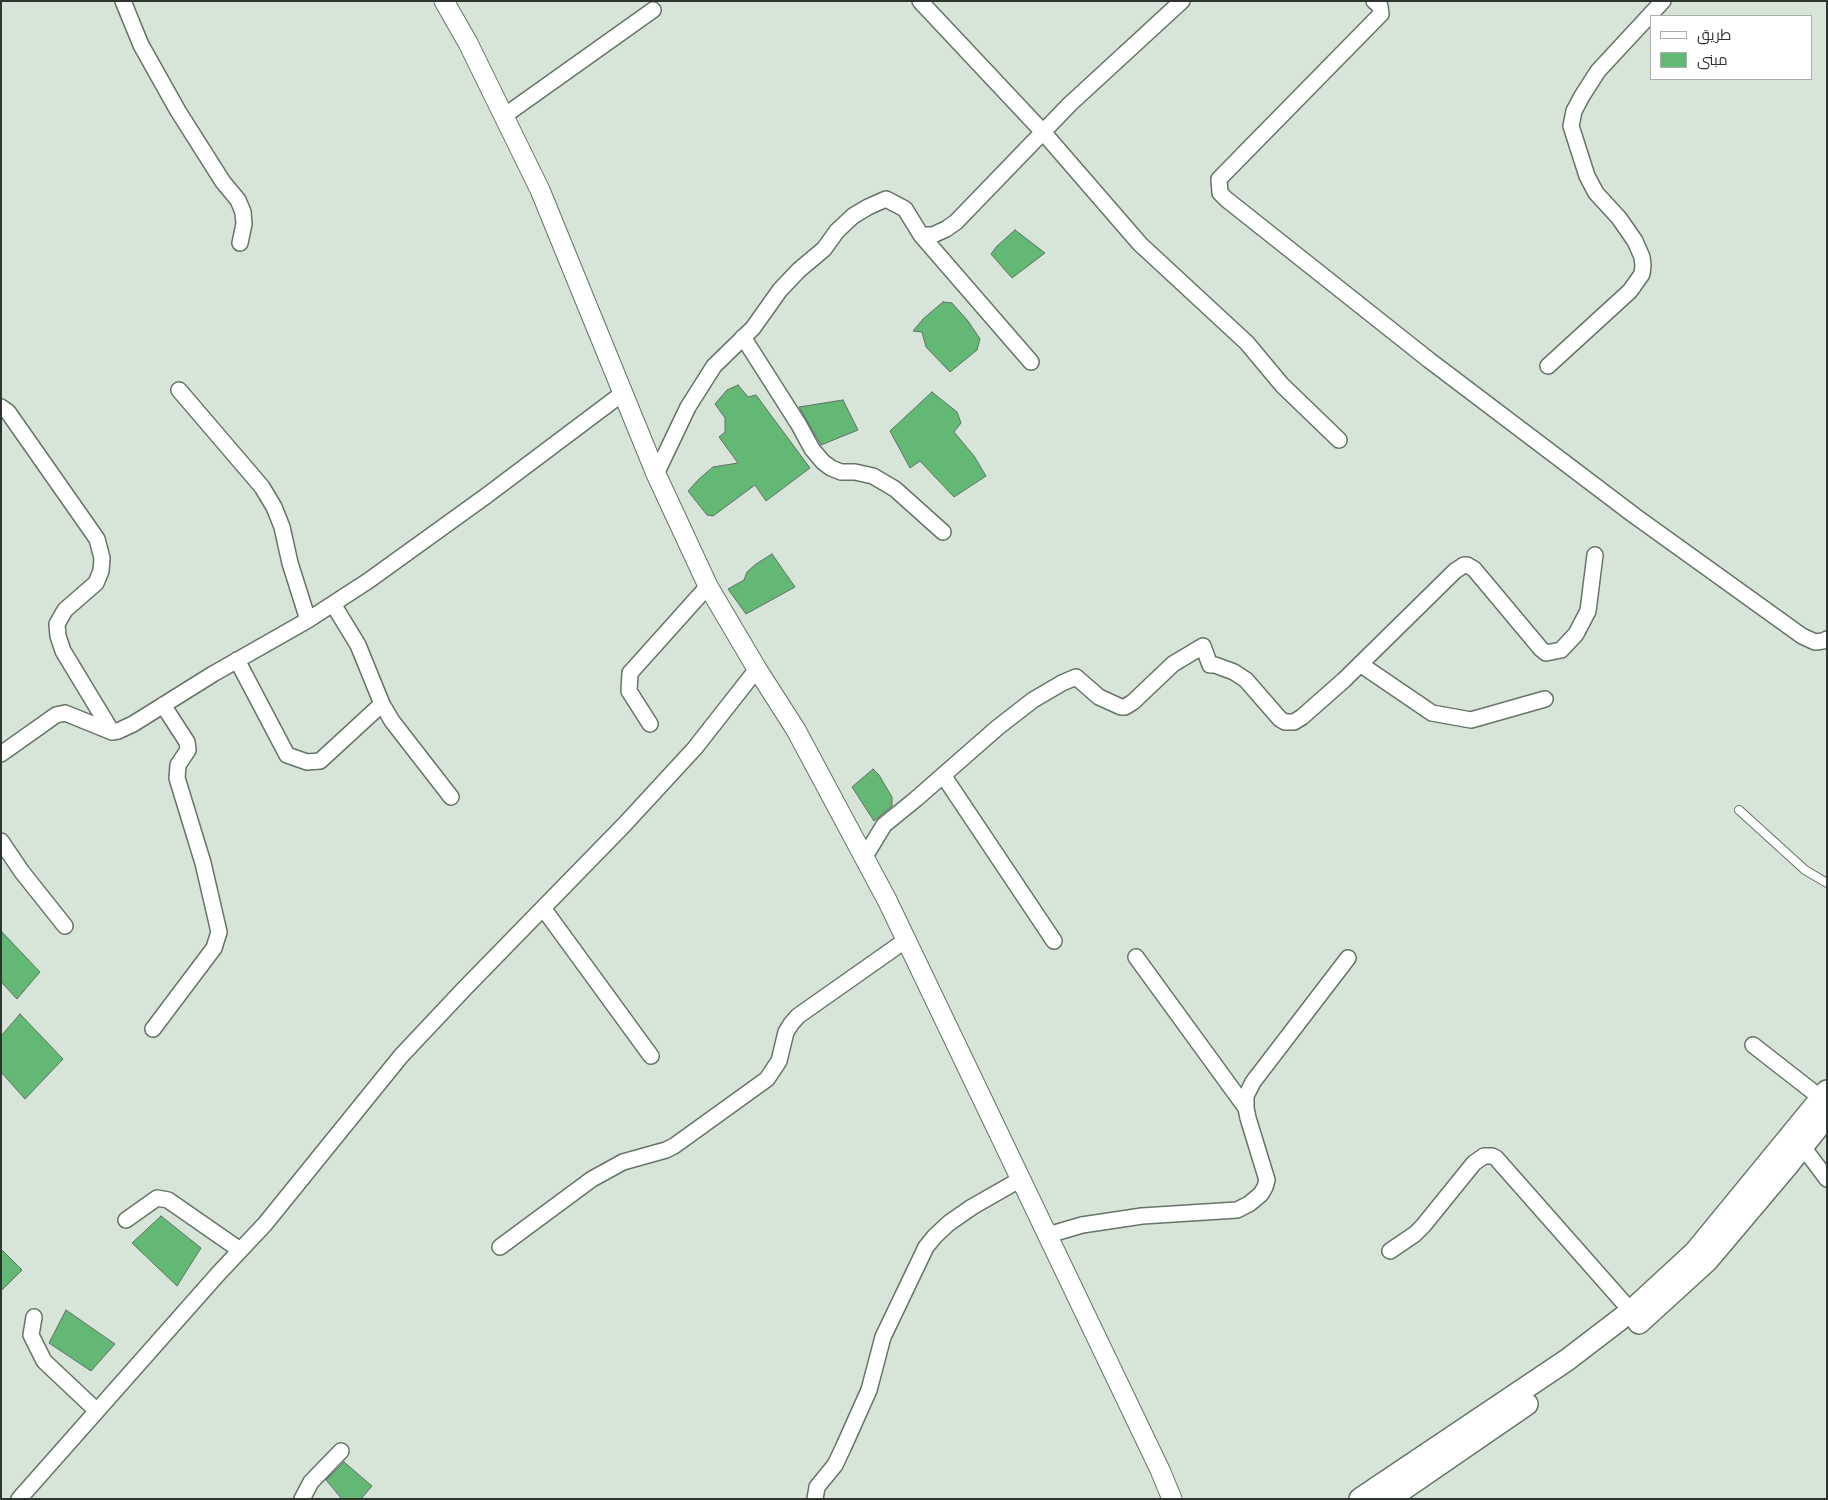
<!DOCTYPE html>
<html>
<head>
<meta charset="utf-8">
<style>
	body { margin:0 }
	#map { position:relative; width:1828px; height:1500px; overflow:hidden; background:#d6e5d8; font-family:"PT Sans",Cairo,sans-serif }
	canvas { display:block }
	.frame { position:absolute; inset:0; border:2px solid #2e342f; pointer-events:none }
	.legend { position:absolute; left:1650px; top:15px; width:162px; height:65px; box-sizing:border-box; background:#fff; border:1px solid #abaeac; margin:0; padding:6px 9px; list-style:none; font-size:15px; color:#2e342f }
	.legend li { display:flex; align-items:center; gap:10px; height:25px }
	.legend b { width:25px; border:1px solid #abaeac }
</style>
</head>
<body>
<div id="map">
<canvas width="1828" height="1500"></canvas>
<div class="frame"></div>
<ul class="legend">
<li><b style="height:6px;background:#fff"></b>طريق</li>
<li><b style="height:14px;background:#63b876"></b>مبنى</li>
</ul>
</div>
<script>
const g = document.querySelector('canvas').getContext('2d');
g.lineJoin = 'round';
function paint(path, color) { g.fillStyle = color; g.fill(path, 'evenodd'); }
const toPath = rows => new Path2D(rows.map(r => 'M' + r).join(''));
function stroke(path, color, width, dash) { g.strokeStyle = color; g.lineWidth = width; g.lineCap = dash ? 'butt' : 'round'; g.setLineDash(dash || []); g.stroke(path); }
const building = toPath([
	[1015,230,1045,253,1012,278,991,254,997,246,1015,230],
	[943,302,952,303,968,321,980,339,977,350,950,372,926,347,922,332,913,331,923,319,943,302],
	[738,385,748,397,756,395,810,468,766,501,755,485,713,516,707,515,688,491,699,479,713,467,738,463,719,437,725,432,725,418,715,404,727,390,738,385],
	[932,392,957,412,961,423,954,432,974,456,986,476,954,497,920,461,910,468,890,431,932,392],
	[843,400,858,430,821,445,799,407,843,400],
	[772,554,795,587,746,614,728,589,744,580,747,572,756,564,772,554],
	[873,769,879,775,892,797,892,806,874,821,852,787,873,769],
	[1,931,40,972,17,999,1,982,1,931],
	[20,1014,63,1059,25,1099,1,1072,1,1036,20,1014],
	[161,1216,201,1248,177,1286,132,1243,161,1216],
	[1,1249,22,1270,1,1291,1,1249],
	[66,1310,115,1344,91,1371,49,1343,66,1310],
	[344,1462,372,1486,361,1499,342,1499,326,1480,344,1462]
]);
const service = toPath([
	[1739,810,1805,870,1827,883]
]);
const minor = toPath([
	[123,1,141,45,178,111,223,182,238,200,243,212,244,224,240,243],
	[920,1,1043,132,1140,244,1247,343,1282,385,1339,440],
	[1374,1,1380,6,1381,14,1219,179,1220,193,1226,199,1429,360,1635,516,1802,636,1815,642,1823,641,1827,639],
	[504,116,653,10],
	[921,235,1031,362],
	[743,337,799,425,812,449,823,462,831,468,841,472,855,472,873,476,895,489,943,532],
	[1548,366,1630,291,1642,274,1643,265,1642,257,1635,241,1619,218,1596,193,1587,176,1571,126,1574,111,1582,96,1598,71,1663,1],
	[179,390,262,487,274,507,282,527,290,563,308,620],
	[1,407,8,412,97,539,102,558,101,571,96,583,65,610,57,624,58,636,63,651,112,732],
	[656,474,688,407,714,366,753,328,780,290,799,270,824,249,837,231,853,216,868,207,886,199,905,209,921,235,933,235,946,229,956,222,1070,104,1182,1],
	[333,604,358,645,382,704,392,721,451,797],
	[237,660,287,755,307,762,320,761,382,704],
	[1360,664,1432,713,1471,720,1545,699],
	[650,724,629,691,630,673,708,586],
	[1,754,56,715,65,713,112,732,118,731,133,724,213,674,308,620,368,581,486,496,623,393],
	[943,775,1054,941],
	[1,841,22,872,65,926],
	[864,858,884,825,916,799,997,728,1033,700,1062,683,1076,677,1099,697,1121,707,1125,707,1133,702,1173,664,1203,646,1210,665,1215,665,1234,672,1246,680,1280,719,1285,722,1294,722,1302,717,1344,680,1455,571,1464,565,1467,565,1474,569,1541,649,1546,653,1561,650,1576,634,1588,611,1595,555],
	[543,908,651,1056],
	[1136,957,1246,1108],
	[153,1029,214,948,219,932,203,863,177,778,178,765,188,750,187,742,163,705],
	[1753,1045,1821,1098],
	[1803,1147,1827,1179],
	[126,1220,157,1198,168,1200,240,1250],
	[1048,1235,1082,1225,1142,1216,1237,1210,1249,1204,1261,1194,1265,1187,1267,1180,1248,1118,1246,1108,1246,1096,1253,1082,1348,958],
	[500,1247,592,1179,623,1162,666,1150,674,1146,767,1079,779,1061,786,1032,791,1024,798,1016,906,940],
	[1390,1251,1415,1234,1423,1226,1474,1163,1484,1156,1492,1156,1496,1158,1631,1311],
	[34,1317,31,1335,44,1361,97,1411],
	[19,1499,218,1274,265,1224,401,1056,465,988,624,825,695,748,757,669],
	[302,1499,311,1482,341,1451],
	[815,1499,817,1487,835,1465,844,1446,869,1390,883,1337,926,1247,935,1236,949,1223,972,1207,1021,1179]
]);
const tertiary = toPath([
	[444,1,468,43,540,190,656,474,708,586,757,669,796,730,887,900,1160,1470,1172,1499]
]);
const secondary = toPath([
	[1639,1323,1707,1261,1788,1165,1827,1116],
	[1360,1499,1567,1360,1631,1311,1695,1252,1827,1091],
	[1389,1499,1527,1404]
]);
paint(building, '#63b876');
stroke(building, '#627064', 1);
stroke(service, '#667468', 10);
stroke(minor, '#667468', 18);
stroke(tertiary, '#667468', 21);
stroke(secondary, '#667468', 24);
stroke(service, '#fff', 8);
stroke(minor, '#fff', 15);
stroke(tertiary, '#fff', 19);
stroke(secondary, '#fff', 21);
</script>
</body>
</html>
